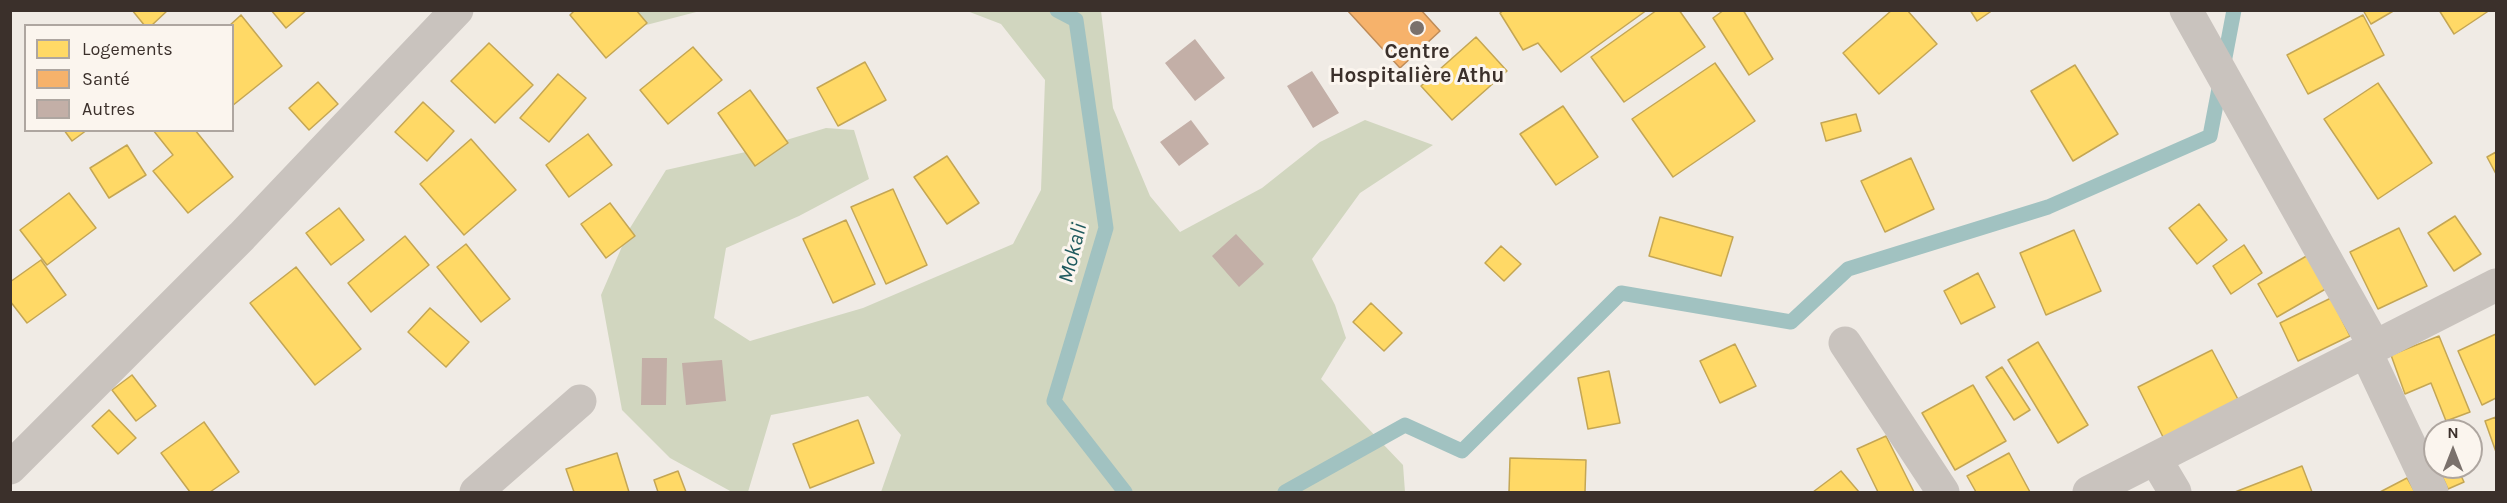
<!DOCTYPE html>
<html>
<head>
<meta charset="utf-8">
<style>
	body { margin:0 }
	#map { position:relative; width:2507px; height:503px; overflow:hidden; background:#f0ebe5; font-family:Karla,sans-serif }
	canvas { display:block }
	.frame { position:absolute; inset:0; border:12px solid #3b302b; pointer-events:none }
	.legend { position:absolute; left:24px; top:24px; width:210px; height:108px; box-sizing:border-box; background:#fbf5ee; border:2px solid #aea6a0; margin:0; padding:8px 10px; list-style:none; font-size:18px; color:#3b302b }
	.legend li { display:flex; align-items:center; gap:12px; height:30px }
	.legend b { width:30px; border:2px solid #aea6a0 }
	.north { position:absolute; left:2423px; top:419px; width:60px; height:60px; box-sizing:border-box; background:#fbf5ee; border:2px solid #aea6a0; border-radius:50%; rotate:0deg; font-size:16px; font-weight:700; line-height:24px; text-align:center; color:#3b302b }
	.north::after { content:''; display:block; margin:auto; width:21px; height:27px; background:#7a716c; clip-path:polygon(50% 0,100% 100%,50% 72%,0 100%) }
</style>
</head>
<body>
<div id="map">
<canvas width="2507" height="503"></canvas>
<div class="frame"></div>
<ul class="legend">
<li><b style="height:16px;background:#ffd966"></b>Logements</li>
<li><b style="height:16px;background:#f6b26b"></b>Santé</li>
<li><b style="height:16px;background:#c3afa7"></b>Autres</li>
</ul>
<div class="north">N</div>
</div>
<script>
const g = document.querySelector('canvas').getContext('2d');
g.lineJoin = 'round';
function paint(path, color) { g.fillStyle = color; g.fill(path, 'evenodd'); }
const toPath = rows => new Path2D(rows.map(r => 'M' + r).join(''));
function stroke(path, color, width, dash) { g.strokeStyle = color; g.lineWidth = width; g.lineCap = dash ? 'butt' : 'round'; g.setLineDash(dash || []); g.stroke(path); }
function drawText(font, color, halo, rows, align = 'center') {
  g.font = font + ' Karla,sans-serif'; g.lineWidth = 6; g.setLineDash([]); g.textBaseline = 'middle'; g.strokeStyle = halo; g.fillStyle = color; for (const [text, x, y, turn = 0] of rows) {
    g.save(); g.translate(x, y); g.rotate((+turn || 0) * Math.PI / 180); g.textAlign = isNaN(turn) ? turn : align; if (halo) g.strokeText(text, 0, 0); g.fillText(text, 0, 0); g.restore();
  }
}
const green = toPath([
	[598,11,700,11,627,30],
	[967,11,1101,11,1113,108,1150,196,1180,232,1262,188,1320,142,1365,120,1433,145,1360,193,1312,259,1335,305,1346,338,1321,379,1403,465,1405,492,881,492,901,435,868,396,771,415,748,492,732,492,670,458,622,410,601,295,630,228,666,170,750,151,826,128,854,130,869,179,799,216,726,248,714,318,750,341,863,308,1013,244,1041,190,1045,80,1001,24]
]);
const homes = toPath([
	[132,10,168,10,151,26,145,26,132,10],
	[271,10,307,10,286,28,271,10],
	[575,10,636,10,647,23,606,58,570,15,575,10],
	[1504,10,1647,10,1561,72,1538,43,1523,50,1500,13,1504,10],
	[1657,10,1679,10,1705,47,1624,102,1591,57,1657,10],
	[1724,10,1743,10,1773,59,1749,75,1713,18,1724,10],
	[1892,10,1907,10,1937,44,1879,94,1843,53,1892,10],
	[1970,10,1993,10,1977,21,1970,10],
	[2363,10,2395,10,2371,24,2363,10],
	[2439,10,2490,10,2454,34,2439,10],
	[241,15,282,66,232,106,232,26,229,26,241,15],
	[2363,15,2384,55,2308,94,2287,55,2363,15],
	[1476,37,1507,71,1452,120,1421,86,1476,37],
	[489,43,533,85,495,123,451,81,489,43],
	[693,47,722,80,668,124,640,90,693,47],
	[865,62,886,100,838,126,817,88,865,62],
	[1715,63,1755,121,1673,177,1632,119,1715,63],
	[2075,65,2118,134,2073,161,2031,91,2075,65],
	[558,74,586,98,549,142,520,118,558,74],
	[318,82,338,104,309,130,289,108,318,82],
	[2378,83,2432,163,2378,199,2324,119,2378,83],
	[750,90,788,143,755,166,718,113,750,90],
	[423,102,454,131,427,161,395,132,423,102],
	[1563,106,1598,157,1556,185,1520,134,1563,106],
	[1856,114,1861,131,1826,141,1821,123,1856,114],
	[64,130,87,130,72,141,64,130],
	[153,130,195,130,233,177,188,213,153,171,173,155,153,130],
	[588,134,612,165,569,197,546,165,588,134],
	[471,139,516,190,464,235,420,184,471,139],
	[127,145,146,175,109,198,90,168,127,145],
	[2496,152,2496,174,2487,157,2496,152],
	[947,156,979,203,947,224,914,177,947,156],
	[1911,158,1934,209,1885,232,1861,181,1911,158],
	[893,189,927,265,886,284,851,207,893,189],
	[69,193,96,228,47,265,20,230,69,193],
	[610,203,635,236,606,258,581,224,610,203],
	[2199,204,2227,240,2197,264,2169,228,2199,204],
	[339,208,364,240,331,265,306,233,339,208],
	[2455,216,2481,254,2454,271,2428,233,2455,216],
	[1660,217,1733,237,1721,276,1649,256,1660,217],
	[846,220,875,284,833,303,803,239,846,220],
	[2399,228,2427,286,2378,309,2350,252,2399,228],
	[2074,230,2101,291,2046,315,2020,253,2074,230],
	[405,236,429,265,371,312,348,283,405,236],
	[466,244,510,299,481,322,437,267,466,244],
	[2244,245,2262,273,2231,294,2213,266,2244,245],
	[1501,246,1521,264,1504,281,1485,263,1501,246],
	[2310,254,2329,287,2277,317,2258,284,2310,254],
	[41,260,66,295,27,323,10,301,10,282,41,260],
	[296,267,361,349,315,385,250,303,296,267],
	[1978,273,1995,307,1961,324,1944,291,1978,273],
	[2331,298,2350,336,2298,361,2280,323,2331,298],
	[1371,303,1402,333,1384,351,1353,322,1371,303],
	[430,308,469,342,446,367,408,332,430,308],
	[2496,334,2496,398,2482,405,2458,351,2496,334],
	[2439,336,2470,412,2446,421,2431,383,2405,394,2391,355,2439,336],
	[2038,342,2088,425,2058,443,2008,360,2038,342],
	[1735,344,1756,386,1720,403,1700,361,1735,344],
	[2212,350,2241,405,2166,443,2138,387,2212,350],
	[2002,367,2030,410,2014,420,1986,377,2002,367],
	[1609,371,1620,423,1588,429,1578,378,1609,371],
	[132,375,156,406,136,421,112,390,132,375],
	[1973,385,2006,441,1955,470,1922,413,1973,385],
	[109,410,136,438,118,454,92,426,109,410],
	[2496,417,2496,452,2485,421,2496,417],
	[858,420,874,463,810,488,793,444,858,420],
	[204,422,239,472,210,492,190,492,161,453,204,422],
	[1886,436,1914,492,1878,492,1857,449,1886,436],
	[617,453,629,492,574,492,566,469,617,453],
	[2009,453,2030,492,1976,492,1967,476,2009,453],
	[1510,458,1586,460,1585,492,1509,492,1510,458],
	[2302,466,2312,492,2235,492,2302,466],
	[2438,467,2457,467,2464,482,2448,489,2438,467],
	[678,471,686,492,658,492,654,480,678,471],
	[1841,471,1859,492,1813,492,1841,471],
	[2407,478,2415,492,2380,492,2407,478]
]);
const health = toPath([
	[1347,10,1421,10,1440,31,1400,68,1347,10]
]);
const stream = toPath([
	[1057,10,1076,20,1106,228,1054,401,1125,492],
	[1285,492,1405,425,1462,451,1621,293,1791,322,1848,269,2048,207,2210,136,2234,10]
]);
const building = toPath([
	[1195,39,1225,78,1195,101,1165,63],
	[1312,71,1339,113,1313,128,1287,86],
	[1191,120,1209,144,1179,166,1160,142],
	[1236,234,1264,264,1239,287,1212,256],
	[642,358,667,358,666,405,641,405],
	[722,360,726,401,686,405,682,363]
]);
const minor = toPath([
	[2186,10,2375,347],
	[1845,343,1943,492],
	[2366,352,2432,492],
	[2156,460,2175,492],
	[10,468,242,236,457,10],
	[476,492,580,401],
	[2089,492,2496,285]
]);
const markers = [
	[1417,28,8,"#7a716c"]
];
const poiNames = [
	["Centre",1417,52],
	["Hospitalière Athu",1417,76]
];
const waterNames = [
	["Mokali",1073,253,-76]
];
paint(green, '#d1d6bf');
paint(homes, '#ffd966');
stroke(homes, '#c4a654', 1.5);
paint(health, '#f6b26b');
stroke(health, '#be8b58', 1.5);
stroke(stream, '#a1c2c1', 15);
paint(building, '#c3afa7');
stroke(minor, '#c9c3be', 33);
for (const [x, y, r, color] of markers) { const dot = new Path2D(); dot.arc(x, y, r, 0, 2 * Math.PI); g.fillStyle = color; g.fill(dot); stroke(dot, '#fbf5ee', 2); }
drawText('bold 21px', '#3b302b', '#fbf5ee', poiNames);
drawText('italic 22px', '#1f5a5e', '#fbf5ee', waterNames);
</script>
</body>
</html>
